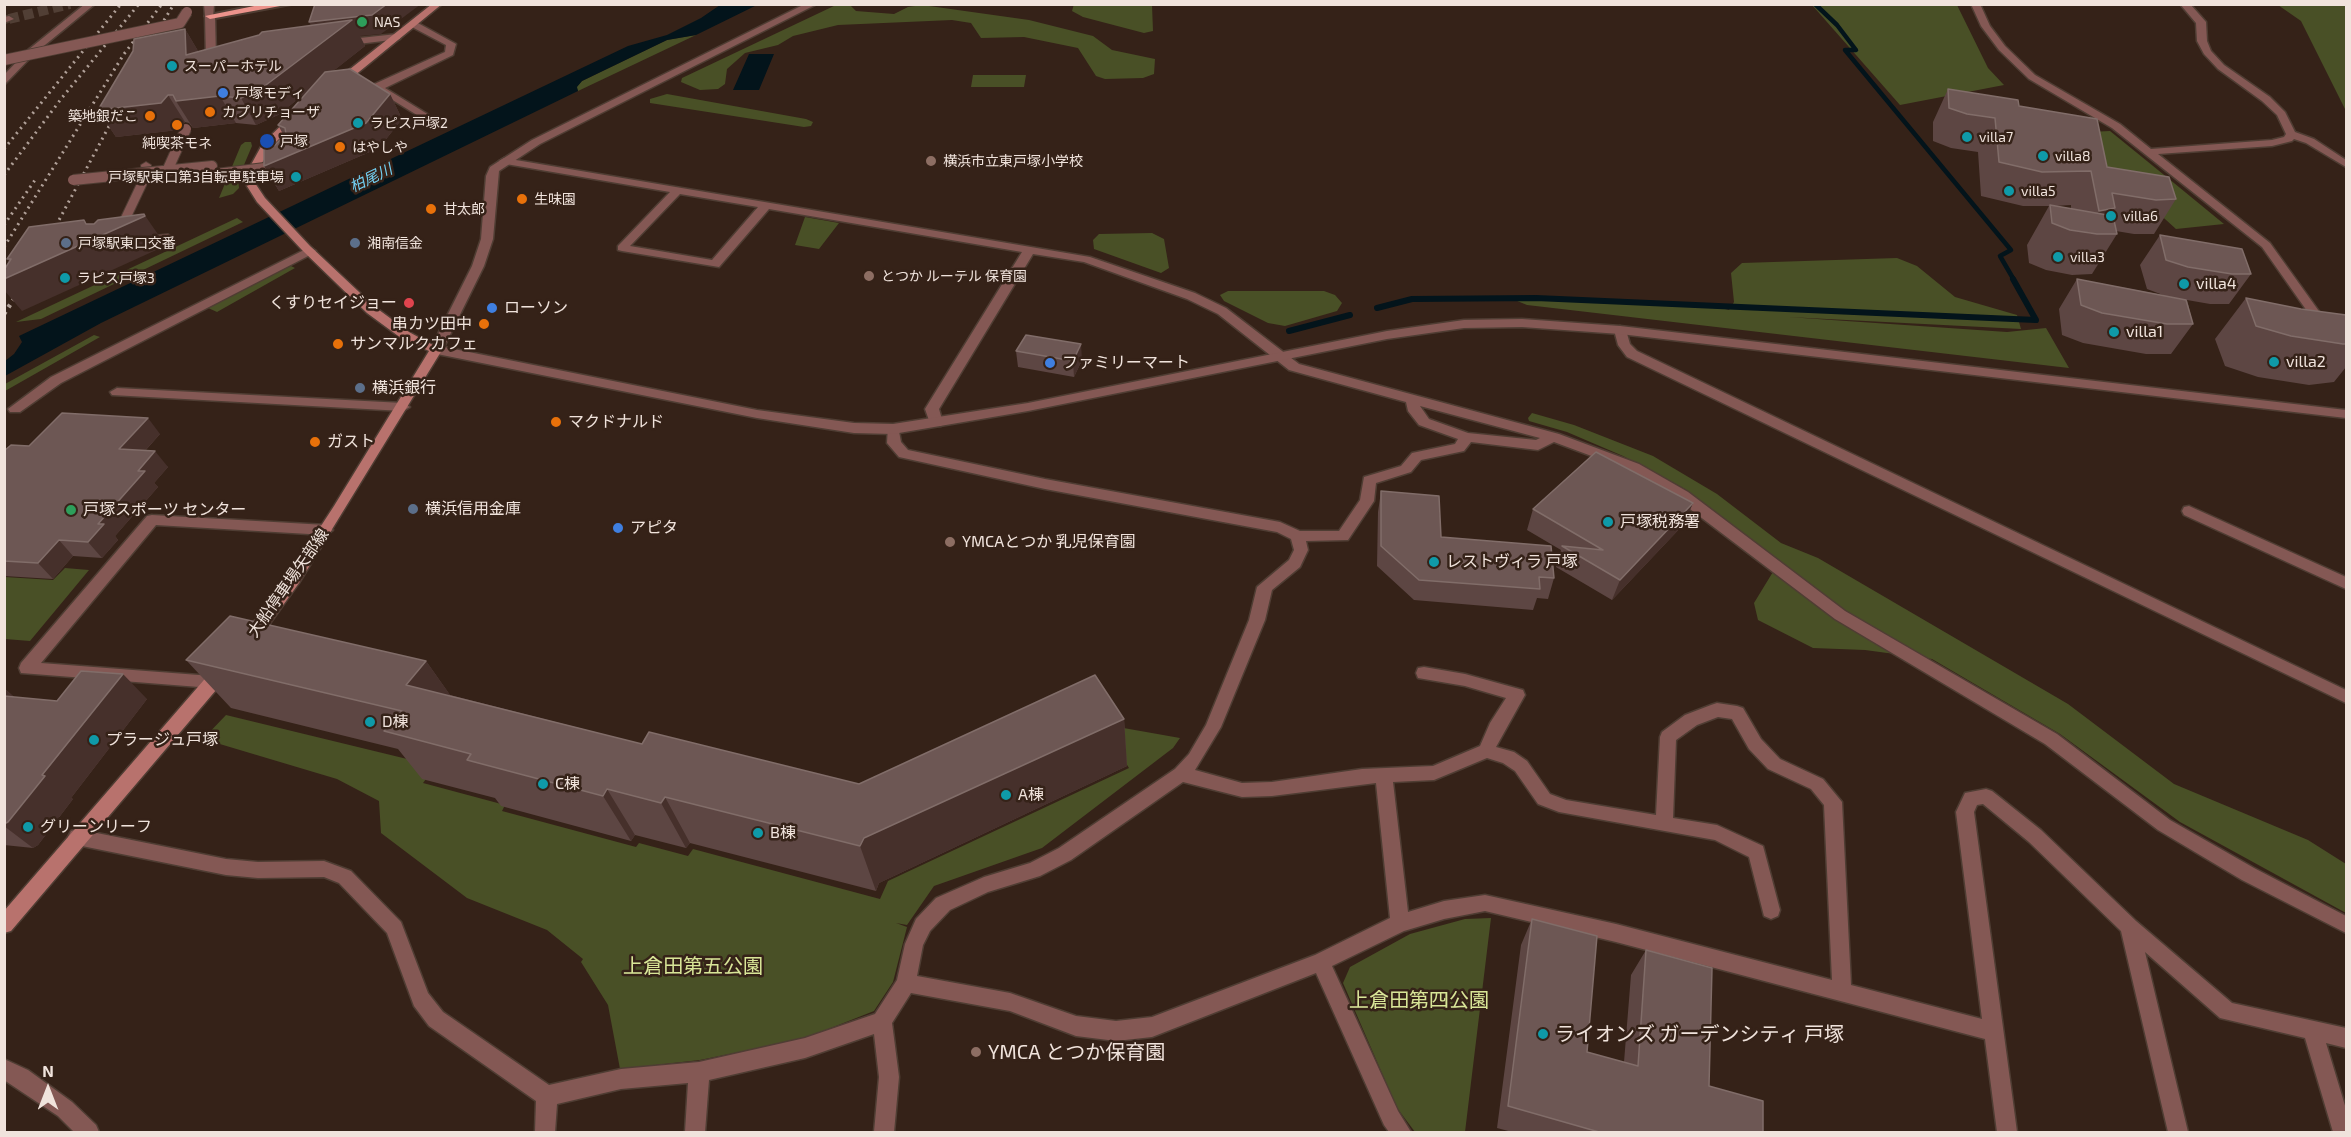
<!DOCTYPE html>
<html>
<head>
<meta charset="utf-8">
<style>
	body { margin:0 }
	#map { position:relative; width:2351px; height:1137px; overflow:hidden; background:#352218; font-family:"Exo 2",sans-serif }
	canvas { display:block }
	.frame { position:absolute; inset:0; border:6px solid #f0e3dc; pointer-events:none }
	.north { position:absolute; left:18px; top:1059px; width:60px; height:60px; -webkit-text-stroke:4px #352218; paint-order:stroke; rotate:0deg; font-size:16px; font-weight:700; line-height:24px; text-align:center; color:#f0e3dc }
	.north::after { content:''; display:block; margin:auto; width:21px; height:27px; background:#f0e3dc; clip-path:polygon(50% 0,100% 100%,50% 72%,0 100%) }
</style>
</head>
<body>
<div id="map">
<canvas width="2351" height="1137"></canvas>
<div class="frame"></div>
<div class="north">N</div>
</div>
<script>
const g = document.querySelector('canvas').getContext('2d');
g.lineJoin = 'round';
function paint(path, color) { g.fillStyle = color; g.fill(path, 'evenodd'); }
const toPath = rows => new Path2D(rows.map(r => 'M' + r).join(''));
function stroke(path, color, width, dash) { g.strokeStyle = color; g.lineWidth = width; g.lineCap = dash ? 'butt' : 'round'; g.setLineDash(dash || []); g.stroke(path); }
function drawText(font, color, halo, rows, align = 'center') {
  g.font = font + ' "Exo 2","Noto Sans JP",sans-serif'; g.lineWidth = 5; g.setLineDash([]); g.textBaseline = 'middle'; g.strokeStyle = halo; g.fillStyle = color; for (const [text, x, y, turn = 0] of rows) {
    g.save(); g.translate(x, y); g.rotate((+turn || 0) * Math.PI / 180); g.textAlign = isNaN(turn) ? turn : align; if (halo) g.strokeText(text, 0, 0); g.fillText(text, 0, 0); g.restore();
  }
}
const green = toPath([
	[1074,4,1152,5,1153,31,1144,33,1083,17,1072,11],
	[836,5,850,5,856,11,894,14,908,7,922,5,1029,20,1093,36,1112,50,1155,59,1154,74,1143,78,1105,79,1096,76,1078,48,1024,37,981,38,971,23,952,20,838,25,793,36,778,45,745,53,727,69,725,84,718,89,700,90,681,82,682,78],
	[1812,5,1957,5,1988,68,2004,85,1900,105],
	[2278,5,2346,5,2346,111,2301,21],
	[696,35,578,91,576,87,582,81,667,40],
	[973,75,1026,75,1024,87,971,87],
	[667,94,806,119,813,122,811,126,804,127,650,103,650,99],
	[2110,131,2174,183,2224,224,2176,229,2070,133],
	[245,142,251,142,252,146,238,179,239,188,233,194,219,198,241,145],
	[805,217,839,223,819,249,795,245],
	[237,218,243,222,41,319,16,322],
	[1152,233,1164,239,1169,268,1161,273,1094,249,1093,240,1099,234],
	[1897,258,1917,266,1955,297,2017,315,2021,329,1788,317,2007,332,2046,328,2069,368,1527,305,1510,298,1515,296,1715,306,1729,310,1734,302,1731,273,1742,263],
	[289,265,295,268,217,312,206,307],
	[1228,291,1324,291,1335,295,1342,303,1337,311,1285,326,1268,323,1224,301,1220,295],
	[94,335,100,337,5,391,5,384],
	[1532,413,1574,425,1653,456,1717,494,1781,543,1818,558,2068,704,2174,784,2308,840,2346,864,2346,913,2180,822,2060,734,1932,659,1865,650,1813,648,1758,620,1754,603,1779,562,1685,489,1623,456,1567,432,1529,421,1528,418],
	[65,568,89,570,30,641,5,639,5,577,53,580],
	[226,715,436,766,423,783,505,805,502,811,636,847,639,843,688,856,693,849,880,899,888,881,1129,768,1101,724,1180,738,1173,748,1042,848,934,886,907,925,896,923,907,927,893,982,874,1011,803,1039,700,1060,620,1069,608,1005,581,962,583,959,547,930,467,898,381,833,379,801,337,779,203,739],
	[1491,918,1465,1132,1415,1132,1397,1108,1343,983,1350,967,1410,934,1465,919]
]);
const water = toPath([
	[720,5,757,5,696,35,667,40,582,81,577,87,578,91,101,323,5,376,5,361,14,354,22,342,19,336,628,46,667,35,701,18],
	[749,54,774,54,759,90,733,90]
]);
const streamFar1 = toPath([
	[1815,4,1837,25,1856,50,1845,50,2011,250,2000,256,2014,280]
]);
const stream = toPath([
	[1377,308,1412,299,1536,298,2036,320,2013,279],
	[1289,331,1350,315]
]);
const tertiaryTunnel = toPath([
	[9,19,70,4]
]);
const pedestrian = toPath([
	[146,162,151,165,152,173,125,230,120,233,116,232,115,230,142,173,141,165,146,162],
	[168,234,173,237,172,239,143,243,138,240,143,237,168,234]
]);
const minor = toPath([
	[1971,4,1980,4,1990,26,2005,46,2035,75,2120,124,2151,149,2272,140,2284,137,2286,134,2277,115,2262,101,2218,69,2204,54,2197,41,2196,23,2180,4,2190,4,2206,22,2207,41,2211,51,2224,65,2270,97,2285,112,2295,132,2314,139,2346,160,2346,167,2306,143,2294,139,2292,141,2272,146,2158,154,2270,243,2341,342,2346,346,2346,355,2333,348,2262,247,2112,128,2029,79,1999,50,1981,26,1971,4],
	[210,13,215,16,216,58,222,62,217,65,206,60,205,16,210,13],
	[410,22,416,22,456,44,453,55,385,88,429,115,429,119,425,120,370,86,445,52,446,45,410,26,410,22],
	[397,34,400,35,400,39,341,46,336,43,341,40,397,34],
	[504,158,1090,257,1195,293,1226,308,1299,364,1559,434,1639,464,1688,492,1845,611,2057,734,2170,820,2254,868,2346,916,2346,933,2242,880,2158,830,2045,744,1835,619,1678,500,1629,470,1554,442,1538,450,1471,442,1464,451,1421,460,1411,472,1376,483,1374,501,1348,540,1306,541,1308,550,1300,567,1272,590,1265,620,1221,727,1195,770,1242,783,1272,782,1362,769,1433,766,1480,746,1490,723,1506,698,1465,686,1418,678,1416,673,1418,668,1424,667,1465,674,1523,690,1525,695,1496,747,1514,752,1527,761,1550,794,1566,800,1656,815,1660,737,1662,732,1685,715,1711,705,1717,703,1737,706,1743,708,1761,739,1780,759,1823,779,1842,802,1851,985,1982,1019,1956,812,1965,793,1986,789,1992,791,2041,830,2136,921,2232,1003,2346,1028,2346,1048,2326,1043,2346,1109,2346,1132,2333,1132,2305,1038,2220,1018,2145,952,2188,1132,2168,1132,2121,931,2029,842,1983,804,1977,805,1974,812,2017,1132,1997,1132,1985,1039,1616,942,1485,911,1444,919,1404,931,1332,966,1398,1111,1411,1132,1389,1132,1384,1125,1316,973,1152,1037,1116,1041,1076,1036,1010,1011,911,993,892,1023,899,1077,894,1132,874,1132,879,1077,874,1034,805,1058,709,1080,705,1132,685,1132,688,1083,621,1089,557,1104,555,1132,535,1132,536,1101,429,1026,414,1006,387,933,339,883,324,877,258,878,226,875,77,845,71,843,68,837,71,831,77,829,226,859,258,862,324,861,351,871,401,922,428,993,443,1012,549,1085,621,1069,699,1062,805,1038,875,1014,897,980,905,944,916,919,936,898,984,877,1030,863,1059,848,1175,769,1189,754,1206,725,1249,620,1257,587,1289,560,1294,550,1291,539,1277,532,1045,489,899,457,887,443,888,426,898,426,901,442,908,450,1045,479,1280,522,1300,531,1339,531,1360,500,1364,477,1401,466,1412,453,1455,444,1458,439,1419,425,1408,411,1406,402,1289,370,1218,314,1187,299,1084,262,1033,254,939,409,943,423,941,426,931,426,925,409,1022,252,769,209,719,267,622,251,618,250,618,246,670,192,500,163,499,161,504,158],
	[680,194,758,207,712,260,630,246,680,194],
	[1420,406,1540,438,1536,440,1468,433,1429,419,1420,406],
	[1718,717,1732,719,1749,749,1768,769,1811,789,1824,805,1832,980,1616,924,1485,895,1444,901,1408,912,1393,782,1434,780,1487,758,1503,763,1515,771,1538,804,1559,812,1715,840,1749,857,1764,916,1771,919,1778,916,1780,910,1763,846,1717,825,1673,818,1676,740,1697,725,1718,717],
	[1183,782,1242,797,1272,796,1376,783,1390,918,1315,955,1152,1017,1116,1021,1076,1016,1010,993,917,976,923,945,930,931,950,910,988,892,1040,876,1071,860,1183,782],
	[310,247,316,251,314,253,61,383,20,412,10,412,8,409,51,377,310,247],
	[1620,326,1626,330,1630,344,1637,351,2346,690,2346,703,1627,357,1618,345,1614,330,1620,326],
	[117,388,403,403,410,407,403,411,112,395,110,392,117,388],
	[2189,506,2346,577,2346,589,2184,515,2182,511,2184,507,2189,506],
	[152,515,326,525,333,530,326,535,156,525,41,663,212,676,218,677,220,682,218,687,212,688,21,673,19,668,21,663,147,516,152,515],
	[4,1059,28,1070,72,1102,96,1125,99,1132,74,1132,58,1116,4,1080,4,1059]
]);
const tertiary = toPath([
	[85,4,95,4,34,54,4,85,4,75,28,50,85,4],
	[204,4,214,4,213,18,205,16,204,4],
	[805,4,817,4,540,144,499,171,493,239,484,266,444,347,757,410,854,423,893,424,1028,403,1387,331,1464,320,1522,319,1620,326,2346,410,2346,418,1620,334,1522,327,1464,328,1387,339,1028,411,893,434,854,433,757,418,432,353,430,350,472,266,481,239,486,176,490,167,532,140,805,4],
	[4,17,9,16,14,19,4,23,4,17]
]);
const secondary = toPath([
	[432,4,442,4,343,85,335,85,335,81,432,4],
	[291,116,300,118,271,147,257,172,255,183,265,198,310,246,375,307,409,332,442,350,299,583,256,643,250,645,244,643,242,639,244,635,289,575,334,506,429,351,401,338,367,313,302,250,257,202,245,183,247,172,263,143,291,116],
	[222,665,228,666,230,671,228,676,11,931,4,933,4,911,216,666,222,665]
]);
const trunk = toPath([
	[264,4,291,4,210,19,205,16,264,4]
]);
const railFar1 = toPath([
	[147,48,174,4],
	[4,149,121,4],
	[4,175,61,99,139,4],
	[4,225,35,180],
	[50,237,116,113],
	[4,247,124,54,162,4]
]);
const rail = toPath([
	[4,314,22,287]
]);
const pedestrianBridge = toPath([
	[4,60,180,23,187,12],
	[167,171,186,129],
	[73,180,212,166,208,175,281,166]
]);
const wall = toPath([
	[185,29,198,51,381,34,360,36,365,46,333,71,390,94,402,119,379,148,279,191,264,166,275,145,284,136,278,125,309,90,278,115,256,125,236,123,193,128,189,123,185,122,178,130,116,137,98,110],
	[1948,89,2019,106,2107,167,2176,199,2154,234,2134,234,2116,231,2117,234,2092,274,2072,275,2046,270,2029,263,2027,245,2049,206,2023,206,1981,196,1978,152,1951,148,1933,141,1933,122],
	[2071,205,2071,209,2054,206],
	[2160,235,2251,274,2229,304,2210,304,2187,300,2193,324,2171,354,2146,354,2083,343,2062,335,2059,309,2077,279,2163,295,2147,289,2140,265],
	[2246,298,2301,309,2346,315,2346,367,2334,382,2309,385,2258,377,2225,366,2215,339],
	[1016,351,1082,360,1074,377,1018,367],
	[160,434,145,451,168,467,154,483,158,487,115,536,118,540,102,558,73,556,53,579,4,576,4,451],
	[1381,491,1441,537,1554,578,1548,599,1537,598,1533,610,1414,600,1377,566,1378,512],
	[1693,503,1684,524,1612,600,1556,567,1561,550,1527,530,1533,509],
	[186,660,426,661,450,695,642,744,859,784,1124,719,1127,766,879,883,876,891,690,843,686,848,635,835,631,841,501,806,495,798,422,779,398,749,231,708],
	[4,688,14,697,57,701,147,699,71,798,73,799,38,845,33,848,4,845],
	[1532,919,1587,1052,1624,1062,1631,975,1646,950,1709,1086,1763,1132,1512,1132,1497,1128,1521,945]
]);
const shadedWall = toPath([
	[387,4,421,4,381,34,360,36,365,46,278,115,256,125,241,98,319,41,309,22],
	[185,29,201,56,186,55],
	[390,94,402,119,379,148,279,191,264,166],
	[168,95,185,122,178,130,116,137,98,110],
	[220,96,236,123,193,128,176,101],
	[2115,208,2099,234,2086,233,2099,211],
	[144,214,164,243,165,246,22,311,4,290,4,279,18,273,7,259,86,224,84,220,97,238],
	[1081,344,1082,360,1074,377,1073,361],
	[148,418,160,434,132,465,119,449],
	[155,451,168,467,154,483,158,487,115,536,118,540,102,558,88,542,98,524,138,471],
	[1693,503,1684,524,1612,600,1620,580],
	[59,540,73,556,53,579,38,563],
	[426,661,460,709,406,685],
	[123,674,147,699,71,798,73,799,38,845,33,848,4,826,4,824],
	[4,688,29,711,4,705],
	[1124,719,1127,766,879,883,876,891,860,846,864,838],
	[607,789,635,835,631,841,603,796],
	[665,797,690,843,686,848,661,803]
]);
const building = toPath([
	[315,4,387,4,372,15,309,22,315,4],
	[352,20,262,88,241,98,220,96,176,101,173,95,168,95,161,103,98,110,133,51,134,39,185,29,186,55,259,35,262,32,352,20],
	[350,69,390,94,366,123,264,166,264,148,275,145,286,134,285,128,278,125,325,72,350,69],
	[1948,89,2018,100,2019,106,2097,119,2107,167,2169,177,2176,199,2156,200,2112,193,2115,208,2099,211,2091,171,2042,172,1999,162,1995,118,1967,114,1949,108,1948,89],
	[2050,205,2113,216,2117,234,2097,234,2070,230,2052,223,2050,205],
	[144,214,145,216,4,279,4,270,11,259,7,259,29,227,84,220,86,224,94,224,98,220,144,214],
	[2160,235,2242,249,2251,274,2232,274,2188,267,2166,260,2160,235],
	[2077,279,2186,300,2193,324,2167,324,2102,313,2081,305,2077,279],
	[2246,298,2301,309,2346,315,2346,344,2343,344,2291,336,2256,326,2246,298],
	[1026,335,1081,344,1073,361,1016,351,1026,335],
	[62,413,148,418,119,449,155,451,138,471,145,471,98,524,104,524,88,542,59,540,38,563,4,561,4,451,11,445,29,446,62,413],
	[1596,452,1693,503,1620,580,1562,546,1603,550,1533,509,1596,452],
	[1381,491,1439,496,1441,537,1551,546,1554,578,1539,577,1540,589,1419,580,1381,546,1381,491],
	[230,616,426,661,406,685,642,744,649,732,859,784,1095,675,1124,719,864,838,860,846,665,797,661,803,607,789,603,796,467,760,471,754,384,731,402,711,186,660,230,616],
	[81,671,123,674,42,775,45,776,8,822,4,824,4,696,57,701,81,671],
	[1532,919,1597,936,1587,1052,1638,1066,1646,950,1712,968,1709,1086,1763,1101,1763,1132,1599,1132,1508,1106,1532,919]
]);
const markers = [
	[362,22,6,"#2e9e5b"],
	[172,66,6,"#0f9aa8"],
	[223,93,6,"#3f7fe0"],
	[210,112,6,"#e8710a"],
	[150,116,6,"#e8710a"],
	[358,123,6,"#0f9aa8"],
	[177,125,6,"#e8710a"],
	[1967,137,6,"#0f9aa8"],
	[267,141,8,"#1a4fb4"],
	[340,147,6,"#e8710a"],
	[2043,156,6,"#0f9aa8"],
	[931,161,6,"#8d6e63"],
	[296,177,6,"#0f9aa8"],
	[2009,191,6,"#0f9aa8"],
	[522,199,6,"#e8710a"],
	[431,209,6,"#e8710a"],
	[2111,216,6,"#0f9aa8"],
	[66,243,6,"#5c6f8a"],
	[355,243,6,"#5c6f8a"],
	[2058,257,6,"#0f9aa8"],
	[869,276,6,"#8d6e63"],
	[65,278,6,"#0f9aa8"],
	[2184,284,6,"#0f9aa8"],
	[409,303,6,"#e0444e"],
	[492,308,6,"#3f7fe0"],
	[484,324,6,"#e8710a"],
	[2114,332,6,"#0f9aa8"],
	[338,344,6,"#e8710a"],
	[2274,362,6,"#0f9aa8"],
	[1050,363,6,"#3f7fe0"],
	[360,388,6,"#5c6f8a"],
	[556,422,6,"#e8710a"],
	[315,442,6,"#e8710a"],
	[413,509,6,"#5c6f8a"],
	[71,510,6,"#2e9e5b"],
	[1608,522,6,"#0f9aa8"],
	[618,528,6,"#3f7fe0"],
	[950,542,6,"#8d6e63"],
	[1434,562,6,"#0f9aa8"],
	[370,722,6,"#0f9aa8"],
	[94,740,6,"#0f9aa8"],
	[543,784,6,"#0f9aa8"],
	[1006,795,6,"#0f9aa8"],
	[28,827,6,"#0f9aa8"],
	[758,833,6,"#0f9aa8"],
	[1543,1034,6,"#0f9aa8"],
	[976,1052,6,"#8d6e63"]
];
const farPoinames = [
	["NAS",374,22],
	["スーパーホテル",184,66],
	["戸塚モディ",235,93],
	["カプリチョーザ",222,112],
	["築地銀だこ",138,116,"right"],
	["ラピス戸塚2",370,123],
	["villa7",1979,137],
	["戸塚",280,141],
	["純喫茶モネ",177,143,"center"],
	["はやしや",352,147],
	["villa8",2055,156],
	["横浜市立東戸塚小学校",943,161],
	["戸塚駅東口第3自転車駐車場",284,177,"right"],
	["villa5",2021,191],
	["生味園",534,199],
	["甘太郎",443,209],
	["villa6",2123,216],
	["戸塚駅東口交番",78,243],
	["湘南信金",367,243],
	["villa3",2070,257],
	["とつか ルーテル 保育園",881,276],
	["ラピス戸塚3",77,278]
];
const farWaternames = [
	["柏尾川",371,178,-26]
];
const poiNames = [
	["villa4",2196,284],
	["くすりセイジョー",397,303,"right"],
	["ローソン",504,308],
	["串カツ田中",472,324,"right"],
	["villa1",2126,332],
	["サンマルクカフェ",350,344],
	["villa2",2286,362],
	["ファミリーマート",1062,363],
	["横浜銀行",372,388],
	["マクドナルド",568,422],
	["ガスト",327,442],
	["横浜信用金庫",425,509],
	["戸塚スポーツ センター",83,510],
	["戸塚税務署",1620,522],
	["アピタ",630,528],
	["YMCAとつか 乳児保育園",962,542],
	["レストヴィラ 戸塚",1446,562],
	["D棟",382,722],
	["プラージュ戸塚",106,740],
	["C棟",555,784],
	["A棟",1018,795],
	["グリーンリーフ",40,827],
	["B棟",770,833]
];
const streetNames = [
	["大船停車場矢部線",288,583,-55]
];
const nearParknames = [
	["上倉田第五公園",693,966],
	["上倉田第四公園",1419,1000]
];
const nearPoinames = [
	["ライオンズ ガーデンシティ 戸塚",1555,1034],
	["YMCA とつか保育園",988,1052]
];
paint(green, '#495026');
paint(water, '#03141b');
stroke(streamFar1, '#03141b', 4.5);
stroke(stream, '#03141b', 6);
stroke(tertiaryTunnel, '#513f35', 10, [10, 5]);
stroke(pedestrian, '#4f3d33', 2);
stroke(minor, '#4f3d33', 3);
stroke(tertiary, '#4f3d33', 3);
stroke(secondary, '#4f3d33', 3);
stroke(trunk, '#4f3d33', 4);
paint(pedestrian, '#845854');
paint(minor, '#845854');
paint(tertiary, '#845854');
paint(secondary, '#b8726d');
paint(trunk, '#ec938c');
stroke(railFar1, '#b0a098', 3, [2, 4.5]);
stroke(rail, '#b0a098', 4.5, [3, 5]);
stroke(pedestrianBridge, '#4f3d33', 12, []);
stroke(pedestrianBridge, '#845854', 10);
paint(wall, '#5d4643');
paint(shadedWall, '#46302b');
paint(building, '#6d5754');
stroke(building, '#816d69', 1.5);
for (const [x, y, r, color] of markers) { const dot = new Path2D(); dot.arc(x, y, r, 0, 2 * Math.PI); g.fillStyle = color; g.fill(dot); stroke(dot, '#352218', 2); }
drawText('14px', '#f0e3dc', '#352218', farPoinames, 'left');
drawText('italic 15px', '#73d1f4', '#352218', farWaternames);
drawText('16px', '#f0e3dc', '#352218', poiNames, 'left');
drawText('16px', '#f0e3dc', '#352218', streetNames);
drawText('20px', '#d8e597', '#352218', nearParknames);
drawText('20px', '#f0e3dc', '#352218', nearPoinames, 'left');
</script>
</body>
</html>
